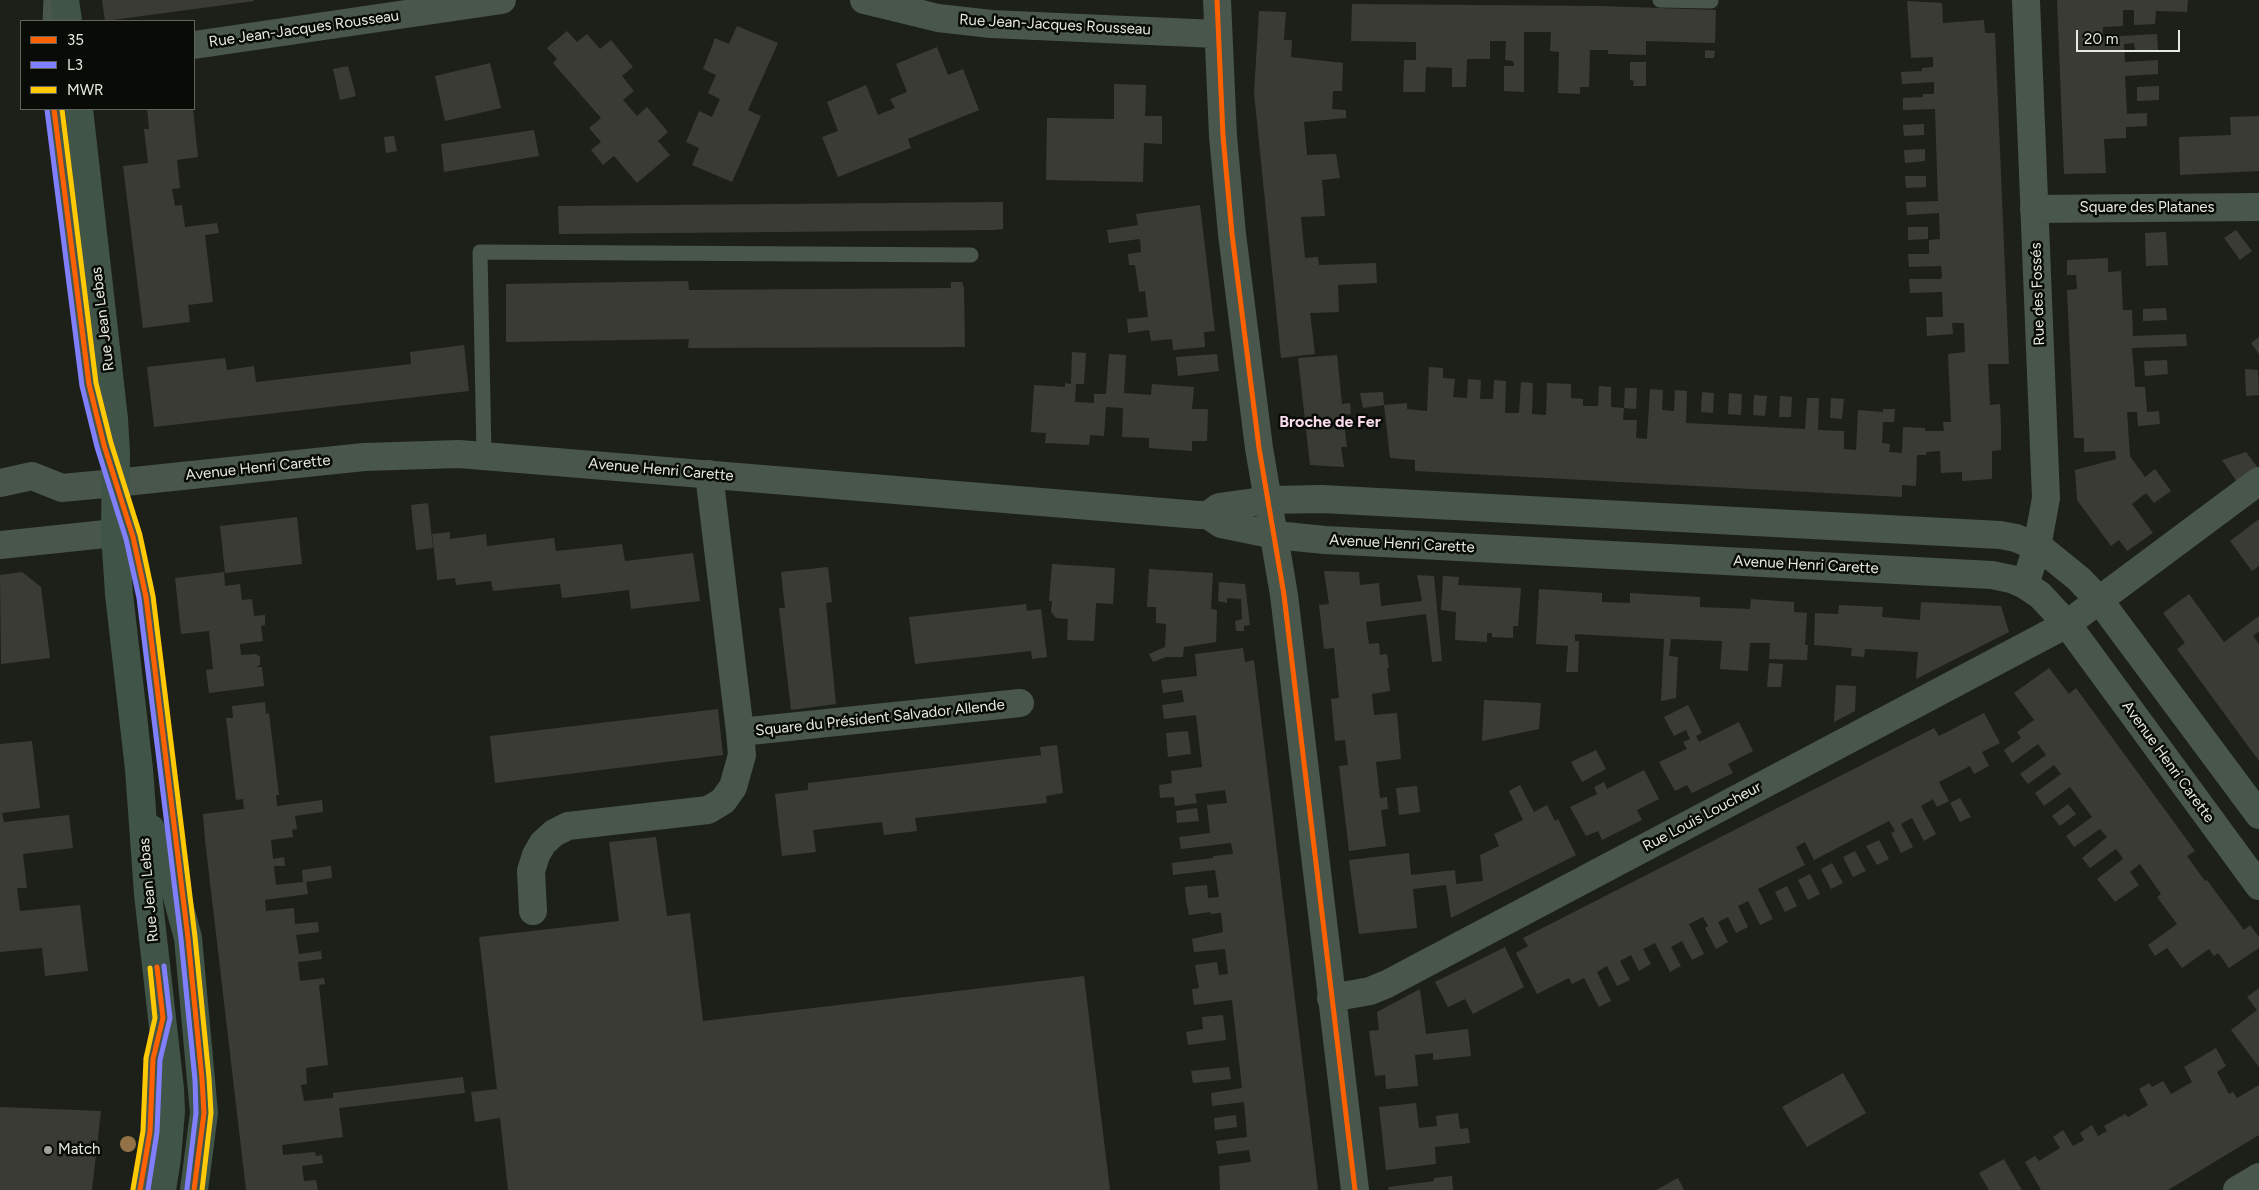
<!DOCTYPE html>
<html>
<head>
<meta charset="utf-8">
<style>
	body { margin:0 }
	#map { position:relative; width:2259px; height:1190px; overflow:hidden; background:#1d2019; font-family:Figtree,sans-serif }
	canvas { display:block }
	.legend { position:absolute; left:20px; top:20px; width:175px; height:90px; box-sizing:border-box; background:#090b06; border:1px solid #61645e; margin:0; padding:6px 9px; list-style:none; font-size:15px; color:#e6eae1 }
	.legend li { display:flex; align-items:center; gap:10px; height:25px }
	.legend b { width:25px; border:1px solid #61645e }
	.scale { position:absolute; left:2076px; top:30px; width:104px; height:22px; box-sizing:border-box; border:2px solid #e6eae1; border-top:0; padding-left:6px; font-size:15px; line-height:18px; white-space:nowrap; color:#e6eae1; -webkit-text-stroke:4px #090b06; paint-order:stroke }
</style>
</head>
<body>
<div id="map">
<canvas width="2259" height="1190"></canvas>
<ul class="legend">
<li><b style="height:6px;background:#ff6000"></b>35</li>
<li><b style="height:6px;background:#8080ff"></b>L3</li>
<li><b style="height:6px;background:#ffc904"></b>MWR</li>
</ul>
<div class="scale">20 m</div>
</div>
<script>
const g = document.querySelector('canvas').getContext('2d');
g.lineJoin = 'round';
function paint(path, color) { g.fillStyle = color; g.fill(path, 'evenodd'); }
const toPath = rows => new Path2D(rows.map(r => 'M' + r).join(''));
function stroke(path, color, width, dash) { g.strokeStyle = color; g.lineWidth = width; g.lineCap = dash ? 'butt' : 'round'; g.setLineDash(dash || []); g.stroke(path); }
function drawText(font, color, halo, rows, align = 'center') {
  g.font = font + ' Figtree,sans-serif'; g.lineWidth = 5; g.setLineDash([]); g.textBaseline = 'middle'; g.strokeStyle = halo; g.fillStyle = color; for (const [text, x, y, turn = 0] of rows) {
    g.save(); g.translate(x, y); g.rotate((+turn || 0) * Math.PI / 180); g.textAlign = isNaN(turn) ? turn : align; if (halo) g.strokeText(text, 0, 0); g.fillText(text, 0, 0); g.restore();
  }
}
const building = toPath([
	[102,0,254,0,254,1,105,21],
	[2057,0,2188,0,2187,12,2156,11,2155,24,2134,25,2134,10,2123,10,2123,26,2103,27,2103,37,2157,34,2158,50,2135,51,2134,43,2124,44,2125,62,2158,60,2158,74,2125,76,2127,114,2147,113,2147,126,2126,127,2126,138,2104,139,2106,173,2064,174],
	[1907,1,1942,3,1943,23,1984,20,1985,33,1995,33,2009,364,1988,364,1990,405,2000,404,2001,427,2001,450,1992,451,1992,479,1962,481,1962,472,1941,473,1940,451,1926,452,1926,455,1917,455,1916,486,1902,485,1902,497,1415,471,1415,460,1390,458,1384,405,1363,408,1360,393,1383,392,1384,405,1407,403,1407,409,1427,411,1429,367,1443,368,1443,378,1455,379,1453,397,1467,398,1468,379,1481,380,1480,399,1493,399,1494,380,1506,381,1505,413,1519,413,1521,382,1533,383,1532,414,1546,415,1547,383,1571,384,1571,398,1583,399,1583,406,1598,406,1599,386,1611,387,1611,407,1624,408,1623,420,1637,420,1636,438,1647,439,1650,389,1663,390,1662,410,1674,411,1675,390,1687,391,1686,423,1727,425,1805,429,1807,398,1819,398,1818,430,1844,431,1844,449,1856,450,1858,410,1883,412,1883,409,1895,409,1894,422,1883,422,1882,443,1890,444,1889,452,1902,453,1903,427,1925,428,1925,431,1944,431,1943,422,1951,422,1948,354,1965,352,1964,323,1952,323,1953,334,1927,336,1926,317,1943,317,1942,292,1910,293,1909,279,1941,279,1942,276,1941,266,1909,267,1908,254,1929,254,1929,240,1940,239,1939,213,1907,215,1906,202,1938,201,1935,109,1903,110,1903,98,1923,97,1923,94,1934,94,1934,82,1902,84,1901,72,1922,71,1922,68,1933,67,1933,57,1911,58],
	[1352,4,1601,6,1716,10,1715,43,1646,41,1646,55,1608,54,1608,50,1590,50,1589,87,1580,87,1580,94,1558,93,1559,52,1550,51,1551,32,1524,32,1524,92,1504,91,1504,66,1514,66,1513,61,1505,60,1506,41,1490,41,1490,59,1467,59,1466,87,1452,87,1452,68,1426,67,1425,92,1403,92,1404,60,1416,60,1416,42,1351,41],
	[1259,11,1286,12,1284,40,1292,40,1291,57,1343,63,1342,91,1333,91,1332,109,1346,110,1346,118,1304,122,1307,155,1336,154,1340,178,1322,180,1325,216,1301,217,1305,258,1318,257,1319,265,1376,263,1377,283,1338,285,1339,312,1310,313,1315,354,1281,358,1254,93],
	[737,26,778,43,748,110,761,116,732,182,692,165,699,148,686,142,699,111,712,117,720,99,708,93,716,75,703,69,709,54,715,38,729,44],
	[567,31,577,42,587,34,600,49,611,40,633,67,622,76,634,91,623,100,637,116,647,107,668,132,658,141,670,155,637,183,614,156,603,165,591,150,601,142,589,128,601,118,553,63,557,59,547,48],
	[937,47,948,75,963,69,979,110,908,139,911,148,838,177,822,137,838,131,827,102,866,85,878,115,895,108,890,99,907,92,896,64],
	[1705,50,1715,51,1714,58,1705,58],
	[1630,62,1646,62,1646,86,1633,86,1634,81,1630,80],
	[490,63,501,108,445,121,435,76],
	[348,66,356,96,340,100,333,69],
	[1114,84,1146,85,1145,116,1162,116,1162,144,1144,143,1143,182,1046,180,1047,118,1114,119],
	[2159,86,2159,100,2137,101,2137,87],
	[147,109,193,109,198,157,177,160,180,188,172,189,175,206,182,205,185,227,217,223,219,233,205,235,213,302,188,305,190,322,143,328,123,166,148,163,144,129,149,129],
	[2259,116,2259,171,2180,175,2179,137,2231,135,2230,117],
	[1924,124,1924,135,1904,136,1903,125],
	[534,130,539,156,444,172,441,144],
	[394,136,397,151,386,153,384,137],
	[1925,149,1925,161,1905,163,1904,150],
	[1905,176,1926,176,1926,187,1906,188],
	[1003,202,1003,229,994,230,559,234,558,206],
	[1200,205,1215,331,1204,332,1205,347,1173,350,1172,339,1151,341,1149,330,1128,333,1127,319,1148,317,1145,291,1139,292,1135,265,1129,265,1128,254,1141,252,1140,239,1109,243,1107,230,1138,225,1136,214],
	[1908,227,1928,227,1928,239,1908,240],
	[2236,230,2252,251,2240,260,2224,238],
	[2166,232,2168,265,2146,266,2145,233],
	[2108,258,2108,272,2121,271,2123,310,2132,310,2133,336,2186,334,2187,346,2132,348,2135,387,2145,387,2147,412,2159,411,2160,424,2138,426,2137,412,2127,412,2130,456,2145,477,2155,469,2171,491,2154,503,2146,493,2132,504,2153,533,2127,551,2119,540,2111,546,2077,500,2075,470,2116,459,2115,451,2084,452,2084,438,2074,438,2067,290,2077,289,2076,275,2067,275,2067,260],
	[688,281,689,290,951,288,951,282,962,282,964,288,965,347,688,348,689,339,506,342,506,284],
	[2166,308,2167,320,2143,321,2143,309],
	[2259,337,2259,354,2251,343],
	[464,345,469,391,154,427,147,367,225,358,227,370,254,366,256,382,411,364,410,352],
	[1072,352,1086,353,1084,384,1076,384,1075,402,1094,403,1094,394,1106,394,1109,354,1126,355,1124,393,1151,395,1152,384,1194,387,1192,409,1208,409,1207,441,1192,441,1192,451,1149,448,1149,438,1122,437,1123,408,1106,407,1104,436,1090,435,1089,445,1045,443,1046,433,1031,432,1034,385,1065,387,1065,383,1071,384],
	[1217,354,1219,371,1178,376,1176,357],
	[1337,355,1342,404,1350,403,1351,414,1343,415,1347,447,1341,447,1344,467,1310,465,1298,358],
	[2167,360,2168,374,2145,376,2144,361],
	[2245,369,2258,370,2259,395,2246,396],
	[1625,388,1637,388,1636,409,1624,408],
	[1702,392,1714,393,1713,413,1701,412],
	[1729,393,1742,394,1741,415,1728,414],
	[1754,395,1767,396,1765,416,1753,415],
	[1780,396,1792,397,1791,417,1779,417],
	[1831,398,1844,399,1842,419,1830,418],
	[2246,452,2259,469,2239,485,2222,460],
	[428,503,433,548,416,550,411,505],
	[297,517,302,564,225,573,220,526],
	[2259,519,2259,566,2252,571,2230,541],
	[450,532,450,539,486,534,487,546,554,538,556,551,622,544,625,561,693,553,700,601,631,609,629,590,562,598,560,584,493,591,491,581,456,585,455,578,437,580,437,577,432,534],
	[1052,564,1115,568,1113,604,1096,603,1094,641,1067,640,1068,619,1056,618,1051,612,1052,601,1049,601],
	[828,567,832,602,826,603,836,704,791,710,779,608,785,608,781,572],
	[1149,569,1213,573,1211,609,1217,610,1216,642,1184,647,1183,657,1166,657,1153,662,1149,654,1165,647,1166,624,1156,623,1156,607,1147,607],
	[1324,571,1359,572,1360,585,1379,583,1381,606,1422,601,1417,575,1434,576,1442,661,1432,662,1426,614,1366,622,1369,644,1379,643,1380,655,1387,654,1389,668,1387,668,1390,691,1372,694,1374,715,1397,713,1401,759,1376,762,1380,798,1387,797,1388,809,1381,810,1386,846,1349,851,1339,766,1348,765,1345,740,1335,741,1331,699,1339,698,1334,648,1324,649,1319,605,1329,604],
	[22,572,41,587,50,658,1,664,0,575],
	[224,572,225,586,240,584,242,600,252,599,254,616,265,615,265,625,261,626,263,641,240,644,241,655,256,654,260,657,260,665,256,667,262,667,264,686,209,693,206,670,213,669,209,631,181,634,175,578],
	[1443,576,1459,577,1458,585,1521,588,1518,626,1513,626,1513,638,1492,637,1492,633,1487,633,1487,642,1455,640,1456,612,1441,610],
	[1219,582,1245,584,1250,625,1244,626,1244,631,1236,631,1235,621,1242,619,1241,599,1227,598,1227,603,1218,601],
	[1539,589,1602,593,1602,602,1630,603,1630,593,1700,597,1700,607,1750,609,1751,599,1794,602,1794,612,1807,613,1805,645,1808,645,1807,660,1769,659,1770,643,1750,643,1748,671,1720,669,1722,641,1671,639,1669,656,1678,657,1676,698,1661,701,1664,639,1575,634,1575,641,1579,641,1578,672,1566,672,1568,646,1536,644],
	[2189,594,2224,642,2259,616,2259,631,2253,636,2259,644,2259,761,2177,649,2185,643,2163,613],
	[1921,602,2001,606,2009,632,1916,679,1918,652,1865,649,1864,657,1851,656,1852,648,1814,645,1815,613,1838,614,1839,605,1883,607,1882,617,1920,620],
	[1026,604,1027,611,1041,609,1047,657,1032,659,1031,651,915,664,909,617],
	[1243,648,1245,662,1254,660,1318,1190,1220,1190,1219,1166,1251,1162,1249,1150,1218,1154,1216,1141,1247,1137,1244,1102,1212,1106,1211,1093,1242,1088,1232,1000,1194,1005,1192,989,1199,988,1195,965,1217,962,1219,975,1228,974,1225,949,1194,952,1192,939,1223,932,1221,913,1211,914,1210,912,1189,915,1186,900,1185,887,1207,885,1208,898,1219,897,1215,870,1173,875,1172,863,1213,858,1213,856,1233,854,1231,843,1181,849,1179,837,1210,833,1207,805,1227,803,1225,790,1195,794,1197,803,1175,806,1174,797,1160,798,1159,785,1172,783,1171,771,1202,767,1196,715,1164,719,1162,705,1184,702,1182,690,1163,693,1161,680,1197,676,1195,654],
	[1769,663,1783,664,1781,687,1767,687],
	[2049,668,2069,694,2076,688,2195,851,2187,856,2205,881,2207,880,2244,930,2250,925,2259,937,2259,948,2229,968,2218,953,2214,956,2209,949,2182,968,2167,948,2155,956,2148,945,2177,924,2157,897,2161,894,2140,864,2130,872,2139,885,2115,902,2097,879,2123,859,2122,857,2116,849,2090,868,2082,858,2107,837,2100,829,2074,847,2066,836,2092,817,2070,787,2044,806,2035,793,2061,774,2054,765,2028,784,2020,774,2046,755,2038,744,2012,763,2005,752,2004,750,2021,738,2017,732,2034,720,2014,693],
	[1836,685,1856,686,1855,711,1834,722],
	[1484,700,1541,703,1539,729,1482,741],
	[265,702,266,714,269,713,279,795,276,795,277,806,322,800,323,812,295,816,297,829,292,830,293,837,271,840,273,859,284,857,285,866,274,866,276,885,303,882,302,870,331,866,332,878,306,882,308,894,265,900,266,911,294,908,295,924,318,922,319,932,296,935,299,954,321,951,322,959,298,962,300,981,324,978,325,984,319,985,328,1065,306,1068,307,1084,301,1085,304,1101,333,1098,333,1093,463,1077,465,1093,339,1108,343,1137,282,1145,283,1155,315,1152,316,1156,322,1155,323,1163,302,1166,304,1181,316,1180,318,1190,246,1190,205,840,203,814,244,809,243,799,236,800,226,718,233,718,232,706],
	[1688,705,1702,733,1696,736,1699,742,1739,722,1753,751,1728,764,1733,773,1692,793,1687,785,1675,791,1659,762,1687,749,1683,742,1690,739,1686,730,1674,736,1664,717],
	[718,709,723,755,495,783,490,736],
	[1984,713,2000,743,1982,752,1989,766,1974,774,1970,766,1939,782,1949,801,1937,807,1933,799,1921,806,1936,834,1924,841,1912,818,1901,824,1913,847,1901,853,1891,833,1895,831,1889,821,1814,860,1805,842,1796,847,1805,865,1758,889,1773,919,1760,925,1748,901,1738,906,1748,927,1736,933,1728,917,1718,922,1728,942,1716,949,1705,928,1708,926,1703,917,1689,924,1704,954,1692,960,1682,941,1671,947,1681,966,1670,972,1655,943,1643,949,1651,964,1639,971,1631,955,1620,961,1630,980,1617,986,1607,966,1597,972,1611,1001,1599,1007,1584,978,1572,984,1569,978,1537,994,1516,953,1528,946,1523,938,1934,728,1939,736],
	[1188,731,1191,754,1168,757,1166,733],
	[32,741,40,808,2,813,4,822,69,815,73,848,23,854,27,888,17,888,20,911,80,905,88,971,45,976,42,948,0,952,0,744],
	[1057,745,1063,793,1046,796,1047,803,915,818,917,831,884,835,882,822,813,830,816,852,782,856,775,794,808,790,808,783,1041,755,1040,747],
	[1596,750,1606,769,1582,782,1571,762],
	[1644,770,1659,799,1637,810,1642,820,1602,840,1598,831,1586,836,1570,807,1597,794,1594,787,1604,782,1607,789],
	[1520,785,1534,812,1547,805,1555,821,1558,819,1576,855,1451,918,1446,885,1413,889,1417,928,1359,934,1349,860,1409,853,1411,875,1455,870,1456,884,1483,881,1480,855,1499,846,1494,834,1523,820,1509,791],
	[1417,786,1420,812,1399,815,1396,788],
	[1960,798,1971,817,1960,822,1950,803],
	[2068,804,2076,814,2060,826,2052,816],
	[1197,808,1199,821,1177,823,1176,811],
	[656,837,667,916,690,913,703,1021,1084,976,1110,1190,508,1190,500,1118,475,1122,471,1092,497,1089,479,937,619,921,609,842],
	[1879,840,1889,859,1877,865,1866,846],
	[1855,851,1866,871,1853,877,1843,857],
	[1832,863,1843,883,1831,889,1821,869],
	[1810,874,1820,894,1808,900,1798,880],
	[1787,886,1797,906,1785,912,1775,892],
	[1505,947,1524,987,1473,1014,1465,999,1448,1007,1435,982],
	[2259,988,2259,1067,2231,1030,2257,1010,2247,997],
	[1420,989,1426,1034,1468,1029,1471,1056,1433,1060,1433,1053,1415,1055,1418,1086,1386,1089,1385,1075,1375,1076,1369,1031,1379,1030,1377,1012],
	[1223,1015,1226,1040,1188,1045,1186,1032,1203,1029,1202,1017],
	[2216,1048,2226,1066,2217,1072,2229,1094,2233,1092,2237,1098,2259,1085,2259,1135,2168,1190,2041,1190,2025,1162,2035,1156,2039,1161,2060,1148,2053,1137,2063,1130,2073,1146,2084,1140,2080,1133,2092,1125,2098,1136,2107,1131,2104,1126,2125,1114,2128,1117,2148,1105,2139,1089,2149,1083,2152,1087,2163,1081,2171,1094,2192,1082,2184,1067],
	[1229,1067,1231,1079,1193,1083,1191,1071],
	[1843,1073,1866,1113,1807,1147,1782,1107],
	[1416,1103,1419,1128,1437,1126,1436,1116,1458,1113,1460,1129,1468,1128,1470,1143,1435,1147,1436,1164,1386,1170,1379,1107],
	[0,1107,101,1111,92,1190,0,1190],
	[1236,1115,1237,1127,1215,1130,1214,1118],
	[2004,1159,2020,1187,2022,1190,1989,1190,1979,1173],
	[1452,1176,1453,1190,1389,1190,1388,1187,1434,1181,1434,1178],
	[1678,1178,1684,1190,1656,1190]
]);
const service = toPath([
	[1660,0,1711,1],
	[50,21,51,0],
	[54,109,89,384,106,453],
	[484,455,480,252,971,255],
	[123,506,133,537,146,597,181,880],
	[140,1190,150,1132,153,1059,157,1042]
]);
const minor = toPath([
	[864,0,938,18,991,24,1217,34],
	[1217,0,1223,136,1232,234,1259,448,1284,595,1355,1190],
	[194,45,502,0],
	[2034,209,2259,207],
	[709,474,740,732],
	[0,483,32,476,62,488,115,483],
	[0,545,115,533],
	[2025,585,2037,547,2046,498,2026,0],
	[533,911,531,871,536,855,543,843,554,833,568,826,708,810,723,801,733,787,742,755,740,732,1020,703],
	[1331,998,1370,991,1387,984,2067,624,2259,481],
	[2237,1190,2259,1177]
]);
const tertiary = toPath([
	[115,483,364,457,459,454,1199,515,1208,515,1219,507,1269,500,1322,499,2000,535,2016,538,2042,549,2079,579,2100,601,2259,815],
	[1208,515,1221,524,1275,535,1325,540,1992,575,2011,579,2025,585,2040,595,2067,624,2259,886]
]);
const secondary = toPath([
	[65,0,68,21],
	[79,109,114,419,116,453,115,533,119,594,139,769,148,894,170,1089,171,1111,167,1158,162,1190],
	[151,829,174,886,188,938,204,1113,194,1190]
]);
const bus1 = toPath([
	[1217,0,1223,136,1232,234,1259,448,1284,595,1355,1190],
	[54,109,89,384,104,445,133,537,146,597,188,938,202,1079,204,1113,194,1190],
	[140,1190,150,1132,153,1059,163,1018,157,967]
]);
const bus2 = toPath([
	[47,110,82,386,97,447,126,539,139,598,181,939,195,1080,196,1113,187,1189],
	[148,1190,157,1132,160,1060,170,1018,164,966]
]);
const bus3 = toPath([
	[62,109,96,383,111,443,140,535,153,596,195,937,209,1078,211,1113,202,1190],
	[133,1189,143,1131,146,1058,155,1018,150,968]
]);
const trees = [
	[128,1144]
];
const markers = [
	[48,1150,5,"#a0a39b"]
];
const streetNames = [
	["Rue Jean-Jacques Rousseau",1055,25,3],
	["Rue Jean-Jacques Rousseau",304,29,-8],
	["Square des Platanes",2147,208],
	["Rue des Fossés",2038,294,-92],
	["Rue Jean Lebas",103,319,-97],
	["Avenue Henri Carette",258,468,-6],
	["Avenue Henri Carette",661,470,5],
	["Avenue Henri Carette",1402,544,3],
	["Avenue Henri Carette",1806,565,3],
	["Square du Président Salvador Allende",880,718,-6],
	["Avenue Henri Carette",2168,762,54],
	["Rue Louis Loucheur",1702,817,-28],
	["Rue Jean Lebas",149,890,-95]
];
const poiNames = [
	["Match",58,1150]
];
const neighbourhoodNames = [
	["Broche de Fer",1330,422]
];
paint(building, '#3a3b35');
stroke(service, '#48564b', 15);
stroke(minor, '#48564b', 28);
stroke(tertiary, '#48564b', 28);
stroke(secondary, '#405447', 28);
stroke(bus1, '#ff6000', 5);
stroke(bus2, '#8080ff', 5);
stroke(bus3, '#ffc904', 5);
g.fillStyle = '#947248';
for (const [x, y] of trees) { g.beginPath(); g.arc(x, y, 8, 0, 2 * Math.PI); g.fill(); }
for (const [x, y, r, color] of markers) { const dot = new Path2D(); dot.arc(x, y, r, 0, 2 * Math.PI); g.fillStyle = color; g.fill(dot); stroke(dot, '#090b06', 2); }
drawText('15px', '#e6eae1', '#090b06', streetNames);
drawText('15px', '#e6eae1', '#090b06', poiNames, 'left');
drawText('bold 16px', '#f8daec', '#090b06', neighbourhoodNames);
</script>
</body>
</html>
